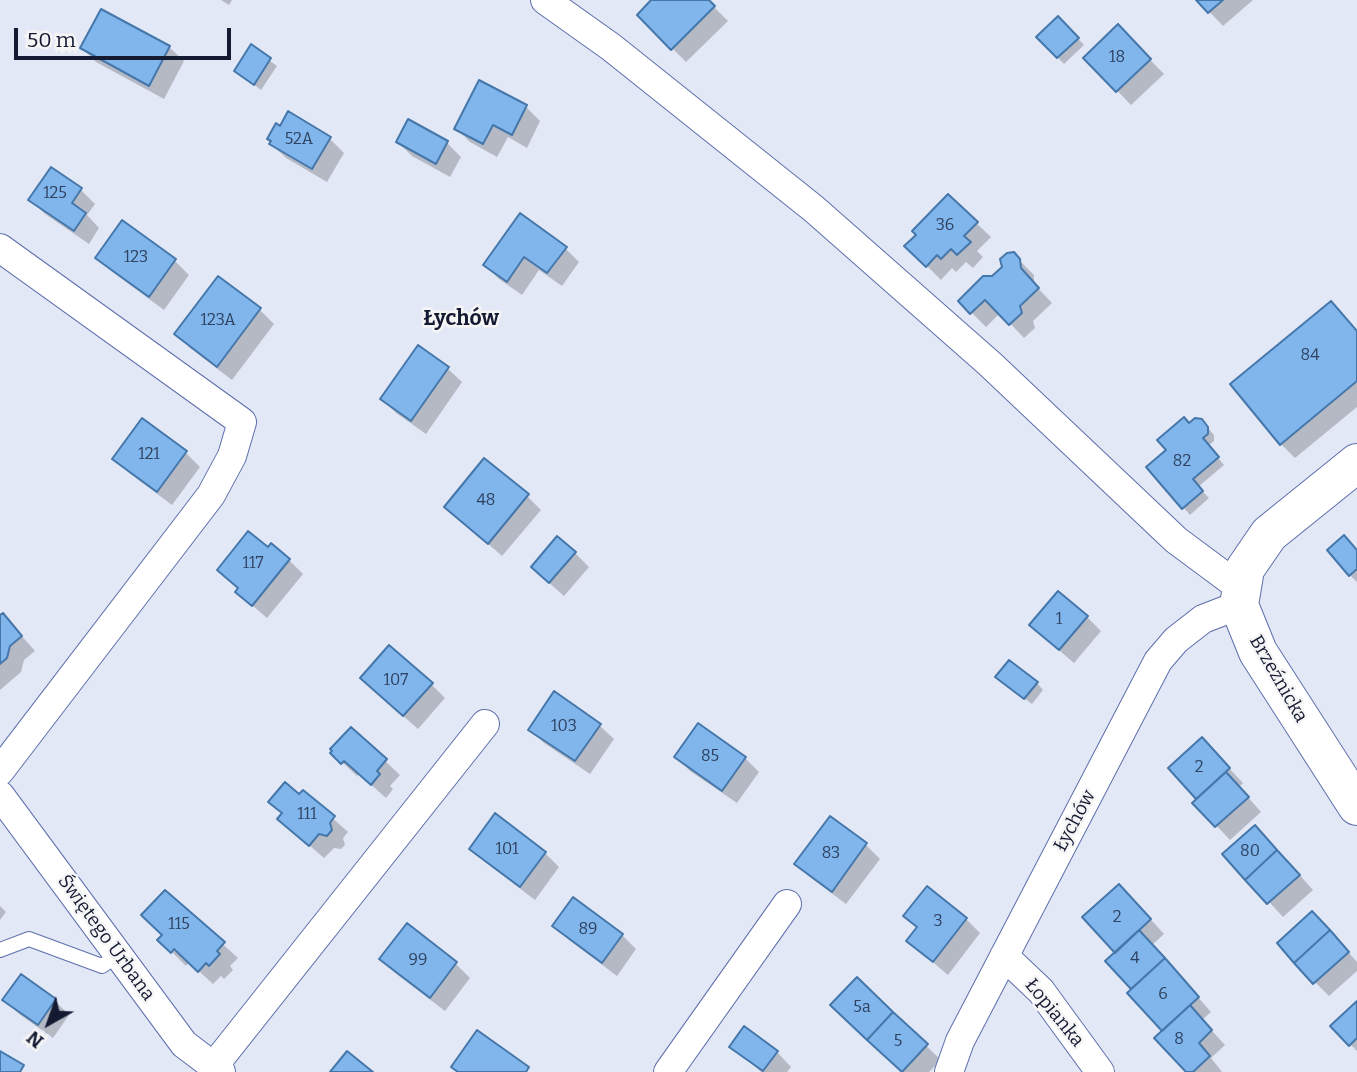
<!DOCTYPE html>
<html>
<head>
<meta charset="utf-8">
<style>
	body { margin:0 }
	#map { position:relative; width:1357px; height:1072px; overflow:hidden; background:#e3e8f6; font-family:Bitter,serif }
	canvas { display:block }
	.north { position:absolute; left:14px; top:988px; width:70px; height:70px; -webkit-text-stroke:5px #f5f5f5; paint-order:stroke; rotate:220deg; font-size:19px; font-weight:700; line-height:28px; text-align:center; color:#131a32 }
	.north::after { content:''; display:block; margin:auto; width:24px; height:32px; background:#131a32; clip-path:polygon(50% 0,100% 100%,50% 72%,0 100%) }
	.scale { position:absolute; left:14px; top:28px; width:217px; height:32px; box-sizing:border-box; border:4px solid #131a32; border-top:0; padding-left:9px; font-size:21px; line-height:24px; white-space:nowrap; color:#131a32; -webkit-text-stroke:5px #f5f5f5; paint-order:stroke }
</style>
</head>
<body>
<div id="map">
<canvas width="1357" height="1072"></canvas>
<div class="north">N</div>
<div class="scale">50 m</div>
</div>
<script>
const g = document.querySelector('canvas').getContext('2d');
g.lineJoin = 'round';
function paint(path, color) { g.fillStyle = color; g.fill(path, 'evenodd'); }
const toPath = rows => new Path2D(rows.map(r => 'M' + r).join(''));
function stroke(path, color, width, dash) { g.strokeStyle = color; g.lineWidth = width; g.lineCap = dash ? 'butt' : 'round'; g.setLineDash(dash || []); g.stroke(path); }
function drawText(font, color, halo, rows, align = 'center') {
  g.font = font + ' Bitter,serif'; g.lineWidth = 5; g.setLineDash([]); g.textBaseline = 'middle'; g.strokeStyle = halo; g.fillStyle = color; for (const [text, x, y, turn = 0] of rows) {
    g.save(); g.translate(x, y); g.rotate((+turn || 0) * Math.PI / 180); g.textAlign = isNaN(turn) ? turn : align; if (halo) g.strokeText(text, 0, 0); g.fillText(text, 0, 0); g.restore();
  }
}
const shadow = toPath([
	[221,0,232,0,229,5],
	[654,0,707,0,728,21,686,62,639,15],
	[1198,0,1253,0,1223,26],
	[102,11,169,47,184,61,164,99,96,62,82,48],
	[1058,18,1084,45,1064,64,1038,37],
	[1118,27,1164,74,1131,105,1086,58],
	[251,47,277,66,261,90,236,71],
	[480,83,526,107,540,121,527,148,508,137,497,157,470,142,456,128],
	[289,114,330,139,344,153,327,182,286,158,271,144],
	[398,142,447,143,461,157,450,177,412,156],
	[81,190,95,204,87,215,99,228,89,244,45,214,31,200],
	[948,196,991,237,977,251,983,257,973,268,966,262,956,272,952,268,941,280,907,246],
	[122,222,175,261,189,275,164,310,111,271,97,257],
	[565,248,579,262,562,286,539,270,522,295,499,279,485,265],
	[1013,254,1034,275,1034,284,1052,303,1033,321,1035,328,1024,338,1000,313,986,327,960,301,993,278],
	[218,278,260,310,274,324,232,380,190,348,176,334],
	[1357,332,1357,407,1295,458,1281,444],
	[447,368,462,382,426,434,396,413,382,399],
	[1201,420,1214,435,1214,441,1208,446,1224,465,1198,487,1209,498,1190,515,1148,467],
	[185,452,200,467,172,505,129,473,115,459],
	[527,496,541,510,502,556,446,507],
	[268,549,289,560,303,574,267,618,252,605,239,589,219,570],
	[1330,551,1357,552,1357,582,1350,575],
	[575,553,589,567,564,596,547,581],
	[3,615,35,651,24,660,21,672,0,690,0,618],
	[1087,617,1101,631,1074,663,1046,639],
	[1004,683,1037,683,1043,690,1032,704],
	[431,684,445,698,418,729,376,692],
	[599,725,614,739,590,774,544,743,530,729],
	[351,729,400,775,390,786,393,789,386,798,359,774,357,776,332,753],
	[1216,754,1243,783,1239,787,1261,812,1230,840,1195,803,1198,799,1170,768],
	[676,757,745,758,759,772,737,803,690,771],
	[303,792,348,832,343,838,345,845,341,849,334,848,324,858,279,819,283,814,271,802,299,796],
	[830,818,866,845,880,859,846,904,811,878,797,864],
	[1269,841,1313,890,1283,917,1225,854],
	[471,848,545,853,559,867,535,900,485,862],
	[165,892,238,958,230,966,233,970,224,979,221,976,213,984,189,962,186,966,160,940,164,936],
	[574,900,622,935,636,949,617,976,569,940,555,926],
	[1133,900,1164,934,1152,945,1211,1012,1202,1020,1225,1045,1211,1058,1222,1072,1188,1072,1165,1031,1134,989,1108,961,1117,953],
	[0,906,6,912,0,920],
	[906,916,966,919,980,933,948,975,908,941,918,928],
	[407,925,456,964,470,978,445,1011,395,973,381,959],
	[1326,927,1357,962,1357,971,1329,996,1315,982],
	[21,977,55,1001,69,1015,53,1038,19,1014,5,1000],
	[857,979,941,1060,929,1072,903,1072,846,1019],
	[1357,1003,1357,1051,1350,1044],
	[731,1046,777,1052,791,1067,787,1072,761,1072]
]);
const building = toPath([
	[651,0,709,0,715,6,671,50,637,15,651,0],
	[1196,0,1223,0,1208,13,1196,0],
	[101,9,170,46,149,86,80,48,101,9],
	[1058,16,1079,38,1057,58,1036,37,1058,16],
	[1118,24,1151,59,1116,92,1083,58,1118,24],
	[251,44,271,58,254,85,234,71,251,44],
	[479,80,527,105,512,135,493,125,483,144,454,129,479,80],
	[288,111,331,137,312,169,269,144,271,141,267,139,276,123,280,126,288,111],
	[408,119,448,141,436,164,396,142,408,119],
	[51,167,82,188,72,203,86,213,74,231,28,200,51,167],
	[948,194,978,222,964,236,971,242,957,255,951,249,941,259,937,255,926,267,904,246,916,235,912,231,948,194],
	[520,213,567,247,547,273,524,257,507,282,483,265,520,213],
	[122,220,176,259,149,297,95,258,122,220],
	[1014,252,1020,259,1021,268,1039,288,1020,306,1022,313,1009,325,985,300,970,314,958,301,983,276,992,276,1002,267,1000,259,1007,253,1014,252],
	[218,276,261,308,217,367,174,334,218,276],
	[1331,301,1357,331,1357,381,1280,445,1230,384,1331,301],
	[418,345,449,367,411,421,380,399,418,345],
	[1184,417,1189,423,1195,418,1202,419,1208,427,1208,434,1203,438,1219,457,1193,479,1203,491,1182,509,1146,467,1166,450,1157,440,1184,417],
	[142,418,187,451,157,492,112,459,142,418],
	[484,458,529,494,488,544,444,507,484,458],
	[248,531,268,547,271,543,290,559,252,606,235,592,238,588,217,570,248,531],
	[1344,535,1357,550,1357,569,1349,576,1327,550,1344,535],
	[557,536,576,552,549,583,531,567,557,536],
	[1058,591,1088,616,1059,650,1029,625,1058,591],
	[3,613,22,636,10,646,7,658,0,664,0,615,3,613],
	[389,645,433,683,403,716,360,678,389,645],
	[1009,660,1038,682,1024,699,995,677,1009,660],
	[554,691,601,724,575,761,528,730,554,691],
	[698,723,746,757,722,791,674,757,698,723],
	[351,727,387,759,377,771,380,774,371,785,344,761,341,764,330,753,332,751,330,749,351,727],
	[1202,737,1230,768,1196,799,1168,768,1202,737],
	[1226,772,1249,797,1215,827,1192,803,1226,772],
	[285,782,299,794,303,790,335,816,330,823,332,830,327,836,319,834,309,846,277,819,282,813,268,802,285,782],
	[495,813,546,852,520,887,469,849,495,813],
	[830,816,867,843,832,892,794,864,830,816],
	[1255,825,1277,850,1245,880,1222,854,1255,825],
	[1277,850,1300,875,1267,904,1245,880,1277,850],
	[1119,884,1151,919,1115,953,1082,917,1119,884],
	[927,886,967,918,933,962,906,941,917,927,903,916,927,886],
	[165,890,225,942,217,951,220,954,209,966,206,963,198,972,174,949,171,953,157,940,162,935,141,915,165,890],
	[573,897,623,934,602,963,552,926,573,897],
	[1312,911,1330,930,1294,963,1277,943,1312,911],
	[407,923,457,962,430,998,379,959,407,923],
	[1139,930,1165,958,1131,989,1105,961,1139,930],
	[1330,930,1349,952,1313,984,1294,963,1330,930],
	[1165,958,1199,997,1162,1031,1127,993,1165,958],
	[21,974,56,999,38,1025,2,1000,21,974],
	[857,977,893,1012,867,1040,830,1005,857,977],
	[1357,1001,1357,1038,1349,1046,1330,1026,1357,1001],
	[1190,1005,1212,1030,1199,1043,1210,1056,1193,1072,1186,1072,1154,1038,1190,1005],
	[893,1012,928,1044,902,1072,867,1040,893,1012],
	[744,1026,778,1051,763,1071,729,1047,744,1026],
	[477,1030,529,1067,526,1072,458,1072,451,1067,477,1030],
	[0,1051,24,1065,20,1072,0,1072,0,1051],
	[347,1051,373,1072,330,1072,347,1051]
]);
const lane = toPath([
	[0,950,29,939,102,966,118,955]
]);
const street = toPath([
	[545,0,611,47,814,209,990,364,1176,540,1242,589],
	[0,248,242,422,232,456,211,495,0,771],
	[0,795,184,1044,221,1072],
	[1004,956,1041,991,1100,1072],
	[213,1067,485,724],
	[668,1072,787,904],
	[949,1072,960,1041,1158,661,1176,640,1203,619,1239,605]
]);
const secondary = toPath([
	[1357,463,1269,534,1245,569,1239,605,1258,652,1357,806]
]);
const numberNames = [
	["18",1117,58],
	["52A",299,140],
	["125",55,194],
	["36",945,226],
	["123",136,258],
	["123A",218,321],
	["84",1310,356],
	["121",149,455],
	["82",1182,462],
	["48",486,501],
	["117",253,564],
	["1",1059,620],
	["107",396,681],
	["103",564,727],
	["85",710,757],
	["2",1199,768],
	["111",307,815],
	["101",507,850],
	["80",1250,852],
	["83",831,854],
	["2",1117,918],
	["3",938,922],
	["115",179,925],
	["89",588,930],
	["4",1135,959],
	["99",418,961],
	["6",1163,995],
	["5a",862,1008],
	["8",1179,1040],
	["5",898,1042]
];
const streetNames = [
	["Brzeźnicka",1278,679,60],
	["Łychów",1075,821,-62],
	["Świętego Urbana",106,938,54],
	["Łopianka",1054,1013,51]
];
const neighbourhoodNames = [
	["Łychów",461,319]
];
paint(shadow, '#0003');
paint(building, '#81b6ec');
stroke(building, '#4577aa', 2);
stroke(lane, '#5d6fab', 16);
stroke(street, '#5d6fab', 30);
stroke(secondary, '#5d6fab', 40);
stroke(lane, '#fff', 14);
stroke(street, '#fff', 28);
stroke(secondary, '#fff', 38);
drawText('16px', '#2e4160', null, numberNames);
drawText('19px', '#131a32', '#f5f5f5', streetNames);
drawText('bold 21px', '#131a32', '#f5f5f5', neighbourhoodNames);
</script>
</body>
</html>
